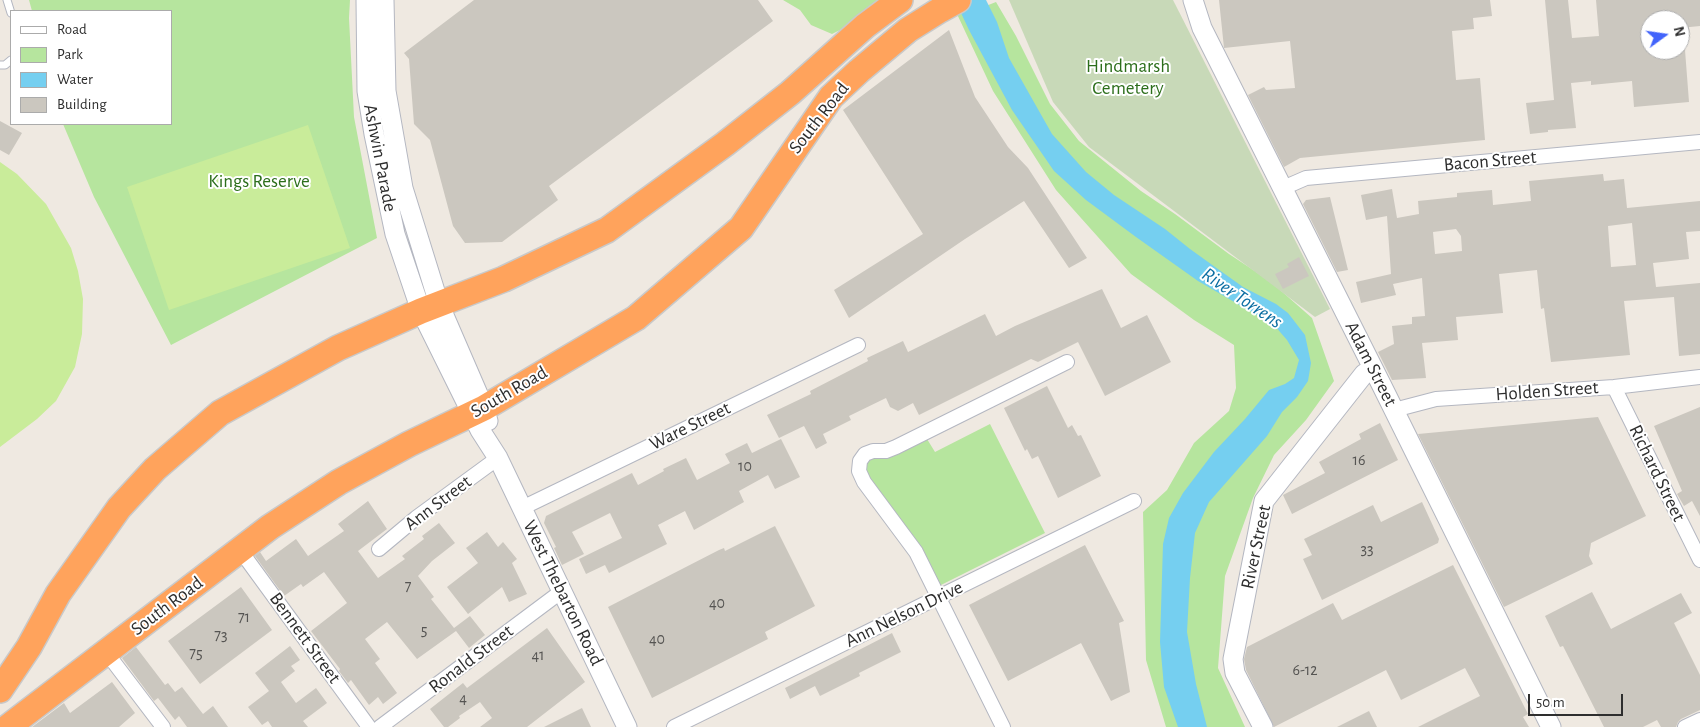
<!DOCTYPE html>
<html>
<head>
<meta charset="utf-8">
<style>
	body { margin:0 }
	#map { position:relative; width:1700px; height:727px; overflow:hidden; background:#efe9e1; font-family:"Alegreya Sans",sans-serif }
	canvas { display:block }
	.legend { position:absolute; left:10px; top:10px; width:162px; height:115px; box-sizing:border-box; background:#fff; border:1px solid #ababab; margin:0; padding:6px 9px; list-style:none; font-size:15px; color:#2e2e2e }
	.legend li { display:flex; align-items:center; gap:10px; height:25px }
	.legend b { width:25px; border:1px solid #ababab }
	.north { position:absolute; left:1640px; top:10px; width:50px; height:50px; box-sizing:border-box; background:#fff; border:1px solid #ababab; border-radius:50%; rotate:76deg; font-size:14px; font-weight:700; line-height:20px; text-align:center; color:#2e2e2e }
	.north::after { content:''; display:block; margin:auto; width:18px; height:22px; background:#4264fb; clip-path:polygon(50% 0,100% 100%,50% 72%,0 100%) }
	.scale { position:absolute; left:1528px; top:694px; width:95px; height:22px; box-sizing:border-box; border:2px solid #2e2e2e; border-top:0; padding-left:6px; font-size:15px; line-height:18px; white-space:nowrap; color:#2e2e2e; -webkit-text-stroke:4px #fff; paint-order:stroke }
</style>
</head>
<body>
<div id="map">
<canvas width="1700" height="727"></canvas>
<ul class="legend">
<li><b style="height:6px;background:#fff"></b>Road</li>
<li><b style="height:14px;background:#b6e59e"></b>Park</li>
<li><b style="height:14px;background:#75cff0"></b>Water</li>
<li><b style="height:14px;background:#cbc7bf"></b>Building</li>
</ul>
<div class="north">N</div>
<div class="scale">50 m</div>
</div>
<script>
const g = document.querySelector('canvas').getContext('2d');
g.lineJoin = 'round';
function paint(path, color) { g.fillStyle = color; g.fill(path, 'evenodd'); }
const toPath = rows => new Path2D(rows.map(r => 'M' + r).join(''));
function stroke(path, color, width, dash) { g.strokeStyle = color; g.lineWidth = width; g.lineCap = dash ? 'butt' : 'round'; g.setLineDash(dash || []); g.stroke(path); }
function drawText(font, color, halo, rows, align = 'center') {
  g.font = font + ' "Alegreya Sans",sans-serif'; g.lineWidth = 4; g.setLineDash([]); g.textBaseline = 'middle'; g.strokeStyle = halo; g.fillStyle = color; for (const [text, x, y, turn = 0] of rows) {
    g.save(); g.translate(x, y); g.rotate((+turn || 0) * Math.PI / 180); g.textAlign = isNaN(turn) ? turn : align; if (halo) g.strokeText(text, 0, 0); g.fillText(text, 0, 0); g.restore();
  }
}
const green = toPath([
	[29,0,350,0,349,18,354,117,377,238,171,345,94,197,63,124,171,124,171,11,32,11],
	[783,0,877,0,842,29,832,34,811,25,800,10],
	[996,2,1016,36,1050,104,1079,141,1141,191,1175,214,1229,254,1270,281,1312,318,1334,381,1306,420,1274,455,1253,498,1225,576,1218,668,1245,727,1166,727,1146,660,1143,512,1167,490,1194,443,1229,411,1236,388,1234,345,1194,320,1131,274,1056,190,993,91,957,14,970,8,973,11],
	[990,424,1045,533,939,586,864,470,866,459,927,439,935,452]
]);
const cemetery = toPath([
	[1009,0,1173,0,1330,309,1315,317,1089,147,1053,102]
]);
const pitch = toPath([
	[308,125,350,248,169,310,127,187],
	[0,162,17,174,46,204,71,248,78,271,83,299,82,334,75,367,56,401,37,419,0,447]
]);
const water = toPath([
	[955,0,986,0,997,22,1009,58,1052,134,1086,172,1114,195,1165,229,1190,249,1243,287,1276,304,1288,313,1305,335,1311,363,1308,381,1297,397,1282,412,1267,436,1209,502,1195,533,1190,578,1187,632,1196,684,1207,727,1178,727,1164,687,1160,642,1163,544,1169,518,1183,493,1214,452,1245,419,1269,390,1285,384,1294,378,1299,360,1287,340,1274,325,1198,281,1136,237,1086,200,1054,171,1012,110,969,30]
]);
const building = toPath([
	[474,0,758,0,773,21,549,186,558,200,502,242,465,243,453,226,430,140,414,124,409,59,404,53],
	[1219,0,1490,0,1492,16,1473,18,1474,29,1452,31,1456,80,1480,78,1485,140,1300,158,1284,167,1248,95,1264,87,1266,90,1295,88,1290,41,1224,48],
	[1545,0,1568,0,1572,38,1599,36,1596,0,1700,0,1700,26,1680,28,1680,20,1650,20,1650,50,1685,50,1689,102,1634,107,1632,81,1591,85,1591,81,1571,83,1576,128,1548,130,1548,132,1530,134,1526,103,1554,100],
	[949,30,975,97,1008,147,1028,168,1087,258,1069,268,1024,201,965,239,849,318,834,290,923,234,843,110],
	[0,121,22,133,9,155,0,150],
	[1603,174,1604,181,1624,179,1627,208,1700,201,1700,231,1686,232,1689,259,1653,263,1656,287,1700,283,1700,354,1679,356,1674,297,1624,301,1630,355,1551,362,1544,308,1541,309,1537,270,1499,274,1503,313,1456,317,1458,340,1422,343,1426,378,1392,380,1378,352,1394,344,1392,326,1412,324,1412,317,1425,316,1422,278,1393,284,1396,295,1361,303,1356,282,1391,274,1387,216,1366,220,1361,195,1392,189,1397,218,1419,214,1418,201,1457,197,1457,193,1492,190,1493,205,1531,201,1529,181],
	[1632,223,1636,265,1611,267,1608,226],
	[1456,229,1461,236,1462,251,1435,254,1433,232],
	[1330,197,1348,270,1337,272,1303,204,1306,200],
	[1299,257,1309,276,1283,289,1275,274,1289,267,1287,264],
	[1102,289,1121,328,1147,315,1171,362,1105,396,1078,342,1038,362,1031,359,919,415,913,403,898,411,890,407,886,398,849,416,851,420,823,434,827,443,816,449,804,426,779,438,767,415,811,394,810,391,868,361,867,358,903,341,908,352,985,314,996,336,1015,326],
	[1047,386,1068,428,1072,425,1078,436,1081,435,1101,476,1058,498,1038,456,1032,459,1027,449,1025,451,1004,408],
	[1700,407,1700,516,1692,501,1684,506,1677,494,1682,491,1654,426],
	[1598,417,1646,516,1591,543,1589,556,1593,564,1504,607,1418,434],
	[1380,423,1398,460,1292,514,1283,495,1325,473,1319,462,1361,439,1359,434],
	[781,439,800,477,775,489,768,475,739,491,744,502,694,530,685,511,658,525,667,544,609,573,605,565,586,574,579,559,622,538,610,513,572,532,584,554,562,565,554,548,556,547,544,523,546,516,632,473,638,485,664,471,663,469,686,458,697,480,730,463,725,454,747,443,752,453],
	[368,501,387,529,358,551,378,578,405,559,402,556,424,539,422,536,439,523,455,543,432,561,418,576,434,597,431,599,454,628,470,616,485,635,469,648,456,631,417,659,387,622,365,639,380,659,375,663,397,693,383,704,378,697,369,705,351,680,348,683,339,671,340,669,311,631,347,603,324,572,303,587,301,584,284,596,255,556,260,552,266,561,296,539,308,556,344,531,338,524],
	[1422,502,1439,539,1438,543,1322,600,1303,559,1312,555,1304,539,1373,505,1381,522],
	[775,526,815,606,765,632,768,639,652,698,608,607,719,550,724,548,725,551],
	[487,532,498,547,503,542,517,559,512,563,527,594,509,602,502,587,468,614,447,587,478,563,466,548],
	[1085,545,1124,621,1119,623,1130,692,1111,701,1081,643,1008,681,969,605],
	[1453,565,1528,714,1523,717,1529,727,1418,727,1480,696,1465,668,1401,700,1386,670,1274,727,1246,670,1244,659,1247,647,1333,603,1342,620],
	[241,587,272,630,200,684,168,641],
	[1592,592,1611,629,1681,593,1692,613,1674,623,1700,675,1700,710,1681,719,1678,722,1676,727,1661,727,1657,720,1643,727,1604,727,1563,646,1560,647,1545,616],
	[547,628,585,682,527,727,480,727,492,718,480,702,459,716,460,718,448,727,444,727,430,709,463,683,467,688],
	[892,633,901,652,859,673,860,676,820,696,815,686,790,699,785,688],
	[290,646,300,660,291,666,295,671,281,682,296,703,316,688,327,703,303,721,308,727,272,727,268,721,262,725,248,707,269,691,255,673],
	[136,647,165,685,168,683,175,692,182,687,203,714,213,706,228,727,187,727,179,716,175,720,158,698,154,701,122,658],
	[112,682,135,713,119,727,32,727,64,703,70,713],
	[582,708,591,727,544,727],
	[1369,711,1377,727,1337,727]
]);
const lane = toPath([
	[7,0,11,13],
	[0,65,5,65,11,60]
]);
const street = toPath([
	[1283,188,1306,178,1700,142],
	[1614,387,1700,560],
	[1394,410,1436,399,1614,387,1700,377],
	[522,508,858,345],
	[379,549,416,518,498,458],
	[240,550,369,727],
	[106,652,163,727],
	[380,727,562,591],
	[674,727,1134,501],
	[1003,727,916,552,864,482,859,471,860,461,865,454,873,451,886,451,896,447,1067,362],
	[1685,727,1700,720]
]);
const secondary = toPath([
	[366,0,367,91,374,134,395,234,421,311,480,430,498,458,627,727],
	[384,0,386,91,403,188,439,304,484,408,488,421],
	[1193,0,1202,28,1382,386,1551,727],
	[1263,727,1235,673,1233,659,1264,501,1364,374,1373,368]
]);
const highway = toPath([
	[0,690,29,647,58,594,119,508,155,469,220,413,338,348,421,311,504,279,607,230,725,144,790,93,865,26,900,0],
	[8,727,270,527,339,482,409,444,484,408,636,318,741,228,831,97,859,71,908,30,940,10,958,0]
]);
const numberNames = [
	["16",1359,460],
	["10",745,466],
	["33",1367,549],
	["7",408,586],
	["40",717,603],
	["71",244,617],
	["5",424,630],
	["73",221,635],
	["40",657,639],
	["75",196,653],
	["41",538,655],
	["6-12",1305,670],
	["4",463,698]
];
const parkNames = [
	["Hindmarsh",1128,66],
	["Cemetery",1128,88],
	["Kings Reserve",259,181]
];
const streetNames = [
	["South Road",819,118,-52],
	["Ashwin Parade",380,158,79],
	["Bacon Street",1490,161,-5],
	["Adam Street",1371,364,63],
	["Holden Street",1547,391,-4],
	["South Road",509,392,-30],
	["Ware Street",690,426,-26],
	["Richard Street",1657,473,64],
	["Ann Street",438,503,-37],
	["River Street",1256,547,-78],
	["West Thebarton Road",563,593,64],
	["South Road",167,606,-37],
	["Ann Nelson Drive",904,614,-26],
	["Bennett Street",305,638,54],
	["Ronald Street",471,659,-37]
];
const waterNames = [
	["River Torrens",1242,298,34]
];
paint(green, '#b6e59e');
paint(cemetery, '#c8d9b8');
paint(pitch, '#c9ec9a');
paint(water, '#75cff0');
paint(building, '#cbc7bf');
stroke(lane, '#b4b7c1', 9);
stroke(street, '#b4b7c1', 16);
stroke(secondary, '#b4b7c1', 21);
stroke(highway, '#c9c9c9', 28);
stroke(lane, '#fff', 7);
stroke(street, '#fff', 14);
stroke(secondary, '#fff', 19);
stroke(highway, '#ffa35c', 25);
drawText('16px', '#555452', null, numberNames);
drawText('19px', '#2c6e1b', '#fff', parkNames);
drawText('19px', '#2e2e2e', '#fff', streetNames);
drawText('italic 20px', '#0d6fa3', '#fff', waterNames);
</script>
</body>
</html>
